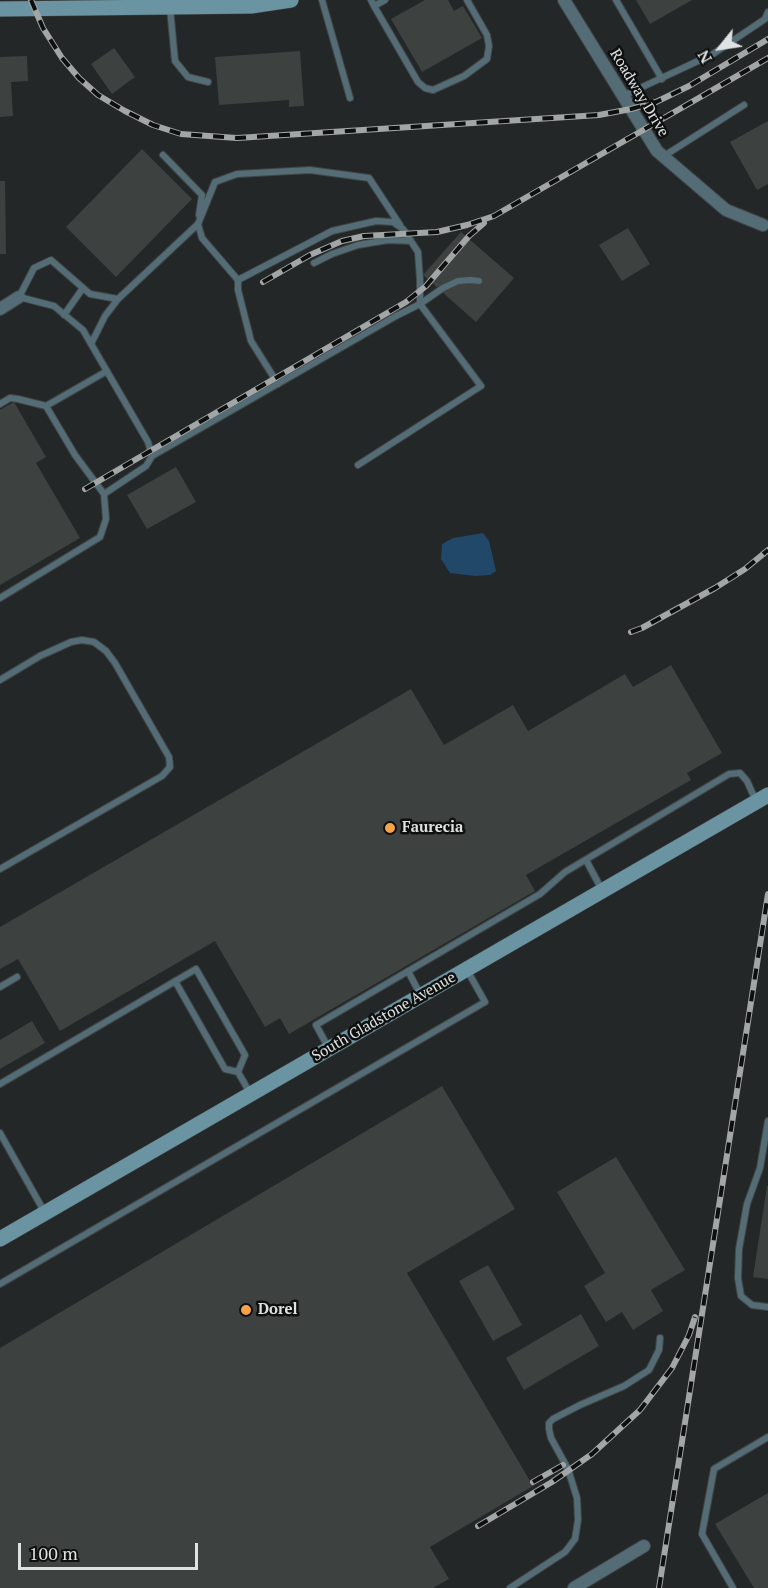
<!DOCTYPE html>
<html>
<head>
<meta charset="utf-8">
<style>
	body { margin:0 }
	#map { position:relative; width:768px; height:1588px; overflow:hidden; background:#232727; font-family:"PT Serif",serif }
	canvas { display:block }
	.north { position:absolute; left:690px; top:18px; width:60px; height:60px; -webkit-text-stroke:4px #0e100f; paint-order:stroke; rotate:240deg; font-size:16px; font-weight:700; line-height:24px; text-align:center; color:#dfe2e2 }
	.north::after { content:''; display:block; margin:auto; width:21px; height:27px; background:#dfe2e2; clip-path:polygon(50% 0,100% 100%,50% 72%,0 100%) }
	.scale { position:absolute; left:18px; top:1543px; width:180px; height:27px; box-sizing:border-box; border:3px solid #dfe2e2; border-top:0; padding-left:8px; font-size:18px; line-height:21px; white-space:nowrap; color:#dfe2e2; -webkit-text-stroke:4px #0e100f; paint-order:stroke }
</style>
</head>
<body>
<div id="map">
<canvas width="768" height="1588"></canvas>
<div class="north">N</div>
<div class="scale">100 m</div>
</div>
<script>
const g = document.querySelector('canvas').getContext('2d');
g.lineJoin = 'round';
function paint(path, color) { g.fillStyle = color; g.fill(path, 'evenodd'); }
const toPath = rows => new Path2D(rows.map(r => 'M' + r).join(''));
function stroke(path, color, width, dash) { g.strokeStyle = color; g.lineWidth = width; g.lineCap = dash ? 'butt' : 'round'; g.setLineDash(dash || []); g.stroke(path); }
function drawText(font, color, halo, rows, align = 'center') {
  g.font = font + ' "PT Serif",serif'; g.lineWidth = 5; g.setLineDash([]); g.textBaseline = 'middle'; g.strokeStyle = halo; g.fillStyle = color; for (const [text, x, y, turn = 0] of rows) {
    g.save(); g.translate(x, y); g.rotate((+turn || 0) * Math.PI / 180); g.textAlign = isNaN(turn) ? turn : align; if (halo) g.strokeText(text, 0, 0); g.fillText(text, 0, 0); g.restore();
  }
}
const water = toPath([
	[483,533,489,541,496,571,490,575,475,576,450,573,441,559,442,544,453,538]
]);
const building = toPath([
	[425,0,448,0,454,11,463,6,482,38,422,72,391,19],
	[636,0,692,0,650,24],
	[114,48,135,77,112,94,91,64],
	[300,51,304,106,289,107,289,100,219,105,215,57],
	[27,56,28,81,11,82,13,116,0,117,0,57],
	[768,121,768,184,757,190,730,142],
	[142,149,192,199,116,277,66,227],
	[0,181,5,181,6,254,0,254],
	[628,228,650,264,622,281,599,245],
	[461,232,514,278,476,322,423,275],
	[14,402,46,457,36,463,80,538,0,585,0,410],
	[176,467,196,502,147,529,127,495],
	[671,665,722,753,687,773,691,780,526,875,535,891,289,1034,280,1018,265,1027,215,941,60,1031,18,959,0,969,0,927,411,689,444,745,513,705,528,731,625,674,633,687],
	[32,1021,45,1043,0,1069,0,1040],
	[442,1086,515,1209,407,1273,533,1486,430,1547,449,1579,433,1588,0,1588,0,1348],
	[616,1157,685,1270,651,1290,663,1311,633,1330,622,1312,606,1322,584,1286,605,1273,557,1192],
	[767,1186,768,1186,768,1279,753,1277],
	[488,1265,522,1325,493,1341,459,1281],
	[581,1314,599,1346,524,1390,506,1358],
	[768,1493,768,1588,754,1588,715,1524]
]);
const lane = toPath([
	[322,0,350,98],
	[371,0,374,6,385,0],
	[616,0,662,79],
	[374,6,418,82,425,88,433,90,464,76,487,59,489,46,487,35,467,0],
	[170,8,175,61,188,77,208,82],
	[623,96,713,54,765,19,768,12],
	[163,155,202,195,199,215],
	[664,156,744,105],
	[198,224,215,182,237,174,310,170,369,178,400,225],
	[314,263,332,254,358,245,388,240,411,241],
	[238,280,332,231,376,221,393,222,403,229,418,252,420,280,420,304,481,386,358,465],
	[64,315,83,288],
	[91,344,105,316,118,299,198,224,202,238,238,280,238,290,251,341,278,384],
	[0,404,10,398,18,399,46,406,107,371],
	[46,406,75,455,104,494],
	[152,456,396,316,420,304,443,288,458,281,471,280,479,281],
	[0,598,100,537,106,519,104,494,146,466,152,456,148,442,83,330,54,306,19,297,34,268,51,260,90,294,118,299],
	[0,680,40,656,71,642,82,640,94,642,106,651,115,663,169,757,170,767,162,776,0,869],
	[586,860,602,890],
	[408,971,420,994],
	[175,981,225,1069,238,1072],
	[0,987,17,977],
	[329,1049,316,1025,540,894,565,872,729,774,740,773,747,781,756,801],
	[0,1084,196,969,245,1055,238,1072,250,1093],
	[768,1121,760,1168,747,1204,739,1249,738,1278,741,1296,752,1305,768,1307],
	[0,1133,45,1213],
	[0,1284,485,1002,467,970],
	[510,1588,565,1552,575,1539,578,1520,577,1498,568,1469,551,1438,549,1429,549,1423,553,1419,580,1405,624,1386,649,1370,659,1350,660,1338],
	[733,1588,702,1534,714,1469,768,1437]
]);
const street = toPath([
	[564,0,657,151,726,210,763,225],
	[0,309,19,297],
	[574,1588,644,1546]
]);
const secondary = toPath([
	[0,9,251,6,291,0],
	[0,1239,768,795]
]);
const rail = toPath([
	[31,0,43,28,62,58,79,78,98,95,125,111,153,125,181,134,237,138,599,115,631,109,656,102,689,86,768,39],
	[263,282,310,255,342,241,364,236,437,232,467,225,494,216,768,58],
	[85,489,406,302,426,286,469,236,484,223],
	[631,632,642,628,715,588,745,569,768,550],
	[533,1482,563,1465],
	[478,1526,552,1482,592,1454,640,1410,672,1368,689,1335,695,1317],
	[659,1588,768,894]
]);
const markers = [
	[390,828,6,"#f7a248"],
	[246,1310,6,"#f7a248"]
];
const streetNames = [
	["Roadway Drive",639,93,59],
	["South Gladstone Avenue",384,1017,-30]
];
const poiNames = [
	["Faurecia",402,828],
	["Dorel",258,1310]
];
paint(water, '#214769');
paint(building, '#3d4140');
stroke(lane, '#414545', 8);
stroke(street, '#414545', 14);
stroke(secondary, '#414545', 16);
stroke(lane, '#536c75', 6);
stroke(street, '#536c75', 12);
stroke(secondary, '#6b94a2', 15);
stroke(rail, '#a2a6a6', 6);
stroke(rail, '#0e100f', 4, [11]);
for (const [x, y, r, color] of markers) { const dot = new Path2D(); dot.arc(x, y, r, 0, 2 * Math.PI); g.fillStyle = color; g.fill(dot); stroke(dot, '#0e100f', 2); }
drawText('15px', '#dfe2e2', '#0e100f', streetNames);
drawText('bold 15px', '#dfe2e2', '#0e100f', poiNames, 'left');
</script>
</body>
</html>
